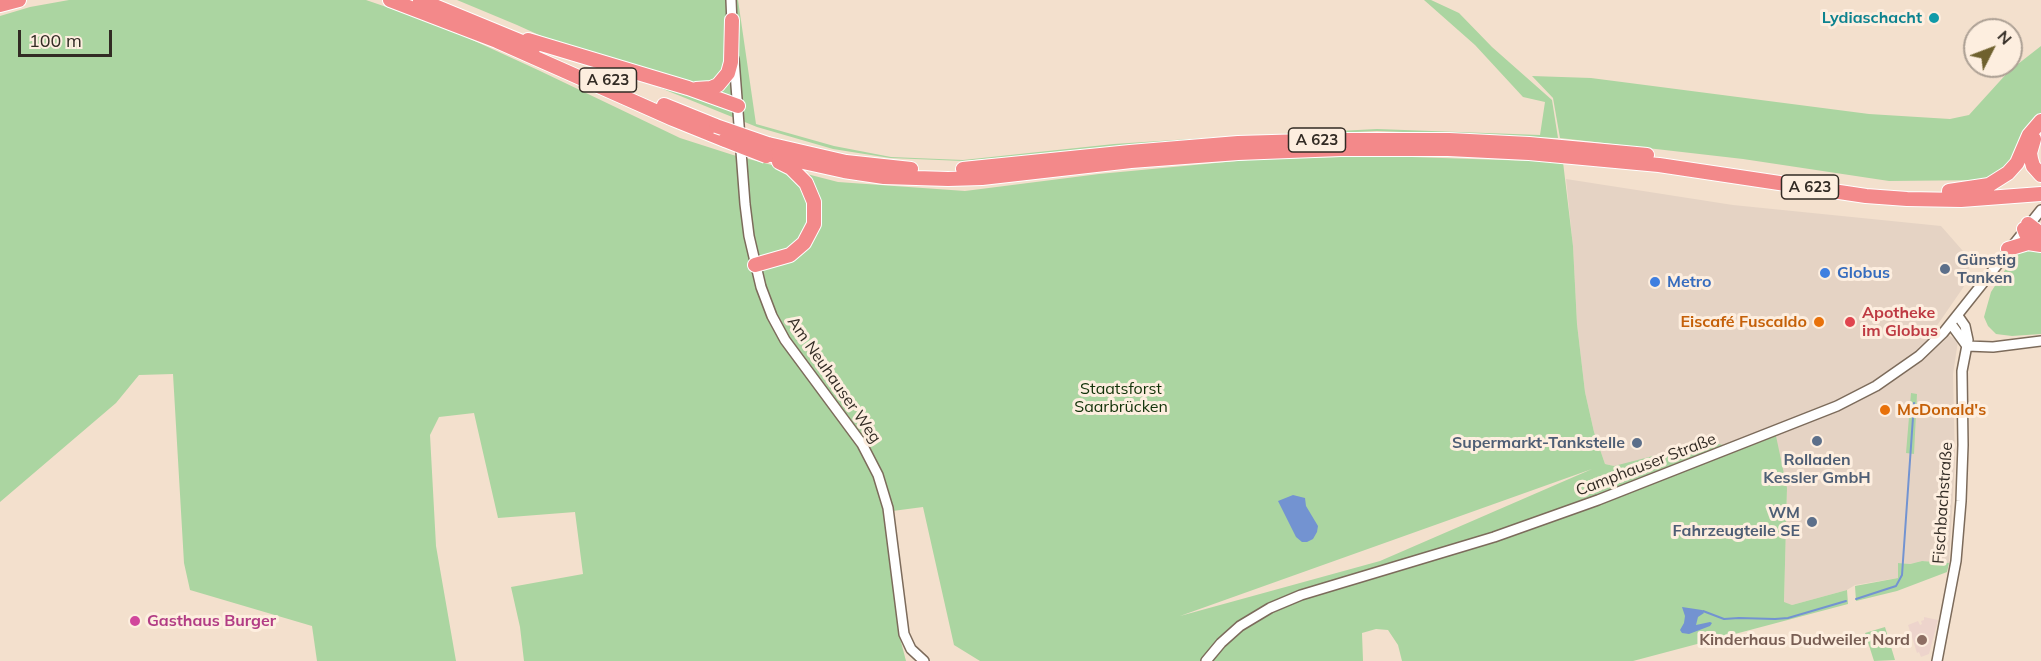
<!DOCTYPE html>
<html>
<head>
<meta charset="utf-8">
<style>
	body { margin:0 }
	#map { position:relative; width:2041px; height:661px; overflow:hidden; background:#f3e0cd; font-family:Mulish,sans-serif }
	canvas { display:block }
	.north { position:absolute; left:1963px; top:18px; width:60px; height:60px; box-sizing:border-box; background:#fdeedf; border:2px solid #aca094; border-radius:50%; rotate:48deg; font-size:16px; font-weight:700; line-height:24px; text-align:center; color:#322b24 }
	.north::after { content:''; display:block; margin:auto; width:21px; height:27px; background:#6f612e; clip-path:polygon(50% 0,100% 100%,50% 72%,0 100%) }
	.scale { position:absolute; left:18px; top:30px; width:94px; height:27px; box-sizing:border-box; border:3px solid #322b24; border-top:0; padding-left:8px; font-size:18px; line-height:21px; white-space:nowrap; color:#322b24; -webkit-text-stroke:4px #fdeedf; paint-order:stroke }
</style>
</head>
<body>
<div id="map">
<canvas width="2041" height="661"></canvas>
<div class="north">N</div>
<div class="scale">100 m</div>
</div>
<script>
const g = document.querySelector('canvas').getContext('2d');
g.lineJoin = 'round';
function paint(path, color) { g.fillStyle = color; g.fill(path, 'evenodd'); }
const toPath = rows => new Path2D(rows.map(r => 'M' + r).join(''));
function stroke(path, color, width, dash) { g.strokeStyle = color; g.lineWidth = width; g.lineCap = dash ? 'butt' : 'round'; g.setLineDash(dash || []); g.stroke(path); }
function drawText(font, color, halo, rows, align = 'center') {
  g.font = font + ' Mulish,sans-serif'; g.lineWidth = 6; g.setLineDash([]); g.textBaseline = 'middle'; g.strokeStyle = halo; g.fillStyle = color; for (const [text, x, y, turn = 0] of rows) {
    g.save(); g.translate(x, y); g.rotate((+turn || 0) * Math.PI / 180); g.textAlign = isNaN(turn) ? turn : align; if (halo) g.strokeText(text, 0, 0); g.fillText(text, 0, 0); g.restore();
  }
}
const commercial = toPath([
	[1566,179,1733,205,1941,226,1970,259,1967,282,1936,327,1958,341,1953,374,1955,462,1949,563,1922,561,1910,564,1898,563,1898,578,1855,585,1847,590,1792,605,1784,603,1787,488,1739,448,1614,466,1605,464,1594,432,1585,392,1577,324,1573,247]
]);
const education = toPath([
	[1924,617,1938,620,1929,654,1921,657,1919,652,1917,653,1908,625,1918,621,1920,625,1922,624,1921,621,1924,620]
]);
const green = toPath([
	[69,0,366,0,442,26,538,70,680,138,733,155,838,182,965,191,1099,174,1258,159,1382,156,1563,162,1573,246,1577,324,1585,392,1594,432,1605,464,1614,466,1708,442,1739,448,1776,436,1787,488,1784,602,1792,605,1847,590,1848,604,1633,661,1402,661,1398,645,1388,630,1376,629,1362,633,1363,661,980,661,954,645,923,507,885,512,900,638,906,661,524,661,520,627,511,587,583,574,575,512,498,518,474,413,439,417,430,435,436,546,456,661,317,661,312,626,190,590,184,563,173,374,139,375,116,403,0,502,0,16,30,7],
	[1592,469,1380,561,1180,616],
	[457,0,738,0,756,124,834,146,891,157,963,160,1114,144,1205,138,1377,129,1540,135,1545,102,1523,97,1475,45,1424,0,1431,0,1459,13,1492,47,1552,100,1558,138,1377,131,1205,139,963,161,890,158,833,149,757,127,616,70,517,25],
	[2041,46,2041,115,2009,164,1988,180,1889,181,1743,159,1560,138,1553,98,1532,76,1591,78,1869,114,1950,119,1969,115,2009,71],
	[2027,247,2041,250,2041,334,2012,336,1996,334,1988,326,1984,317,1991,292,2016,253],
	[1911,393,1917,394,1914,454,1906,453],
	[1922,561,1949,563,1947,572,1897,591,1856,601,1855,586,1898,578,1898,563,1910,564],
	[1885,627,1895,660,1874,661,1865,633]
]);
const water = toPath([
	[1293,495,1305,498,1306,506,1318,526,1317,532,1313,539,1307,542,1302,542,1296,537,1278,501],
	[1682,607,1702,610,1704,613,1698,617,1696,625,1710,622,1712,623,1710,626,1689,634,1682,633,1680,630,1684,623,1685,616]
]);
const stream = toPath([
	[1856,599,1896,586,1902,575,1914,403],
	[1703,611,1724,619,1739,618,1775,619,1788,618,1846,601]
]);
const tertiary = toPath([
	[731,0,732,24],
	[734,59,745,204,749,236,761,287,772,316,785,340,862,444,878,475,888,508,904,634,911,649,924,661],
	[1951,324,1967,346],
	[1967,346,1993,347,2041,341],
	[1206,661,1221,643,1240,626,1270,608,1301,595,1494,537,1598,500,1837,406,1876,386,1919,356,1943,333,2041,210],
	[1937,661,1956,561,1961,501,1963,445,1962,371,1968,340,1965,326,1958,316]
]);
const motorway = toPath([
	[390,0,497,41,673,119,725,140],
	[420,0,534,47],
	[0,5,19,0],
	[528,40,688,88,738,106],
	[696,89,711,88,718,85,728,73,731,62,732,20],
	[664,105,716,126],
	[2034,139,2030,153,2031,159,2033,166,2041,175],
	[768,144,846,162,911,169],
	[767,154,844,171,884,177,948,179,982,178,1131,161,1238,153,1340,149,1448,149,1529,153,1659,165,1866,196,1907,199,1961,200,2041,194],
	[963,169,1130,152,1238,143,1340,140,1449,140,1529,144,1647,155],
	[1949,191,1989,185,2008,173,2017,163,2029,135,2041,121],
	[2028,224,2041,234],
	[2024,229,2026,234,2036,243],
	[2008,249,2028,243,2041,245],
	[755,265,790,255,804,243,814,224,814,202,806,183,791,168,779,162]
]);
const motorwayBridge = toPath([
	[716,126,768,144],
	[725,140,766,156]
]);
const markers = [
	[1934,18,6,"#0f9aa8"],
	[1945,269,6,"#5c6f8a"],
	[1825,273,6,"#3f7fe0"],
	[1655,282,6,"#3f7fe0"],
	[1819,322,6,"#e8710a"],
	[1850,322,6,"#e0444e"],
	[1885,410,6,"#e8710a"],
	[1817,441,6,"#5c6f8a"],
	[1637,443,6,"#5c6f8a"],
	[1812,522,6,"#5c6f8a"],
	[135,621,6,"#d1479c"],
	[1922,640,6,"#8d6e63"]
];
const shields = [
	[608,80,57],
	[1317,140,57],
	[1810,187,57]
];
const shieldNames = [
	["A 623",608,80],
	["A 623",1317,140],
	["A 623",1810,187]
];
const cultureNames = [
	["Lydiaschacht",1922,18]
];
const serviceNames = [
	["Günstig",1957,260,"left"],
	["Tanken",1957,278,"left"],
	["Supermarkt-Tankstelle",1625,443],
	["Rolladen",1817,460,"center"],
	["Kessler GmbH",1817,478,"center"],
	["WM",1800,513],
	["Fahrzeugteile SE",1800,531]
];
const shopNames = [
	["Globus",1837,273],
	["Metro",1667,282]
];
const healthNames = [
	["Apotheke",1862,313],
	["im Globus",1862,331]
];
const foodNames = [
	["Eiscafé Fuscaldo",1807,322],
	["McDonald's",1897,410,"left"]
];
const streetNames = [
	["Am Neuhauser Weg",834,380,55],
	["Camphauser Straße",1646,465,-21],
	["Fischbachstraße",1943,503,-86]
];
const parkNames = [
	["Staatsforst",1121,389],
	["Saarbrücken",1121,407]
];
const hotelNames = [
	["Gasthaus Burger",147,621]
];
const educationNames = [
	["Kinderhaus Dudweiler Nord",1910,640]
];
paint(commercial, '#e5d3c4');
paint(education, '#edd4cc');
paint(green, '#abd5a1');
paint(water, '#7393d1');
stroke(stream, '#7393d1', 2);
stroke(tertiary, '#7c6b5b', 12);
stroke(motorway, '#fff', 16);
stroke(tertiary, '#fff', 9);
stroke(motorway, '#f3898a', 14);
stroke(motorwayBridge, '#fff', 16, []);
stroke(motorwayBridge, '#f3898a', 14);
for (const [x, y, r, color] of markers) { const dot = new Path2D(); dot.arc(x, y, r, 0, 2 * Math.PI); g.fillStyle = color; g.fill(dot); stroke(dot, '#fdeedf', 2); }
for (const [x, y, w] of shields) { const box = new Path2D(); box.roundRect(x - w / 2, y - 12, w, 24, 4.5); g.fillStyle = '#fdeedf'; g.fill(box); stroke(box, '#322b24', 1.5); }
drawText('bold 15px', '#322b24', null, shieldNames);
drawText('bold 16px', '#0d838f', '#fdeedf', cultureNames, 'right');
drawText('bold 16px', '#4e5e75', '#fdeedf', serviceNames, 'right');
drawText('bold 16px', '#366cbe', '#fdeedf', shopNames, 'left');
drawText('bold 16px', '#be3a42', '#fdeedf', healthNames, 'left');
drawText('bold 16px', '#c56008', '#fdeedf', foodNames, 'right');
drawText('16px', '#322b24', '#fdeedf', streetNames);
drawText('16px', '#113208', '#fdeedf', parkNames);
drawText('bold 16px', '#b23c85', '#fdeedf', hotelNames, 'left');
drawText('bold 16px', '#785e54', '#fdeedf', educationNames, 'right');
</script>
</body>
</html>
